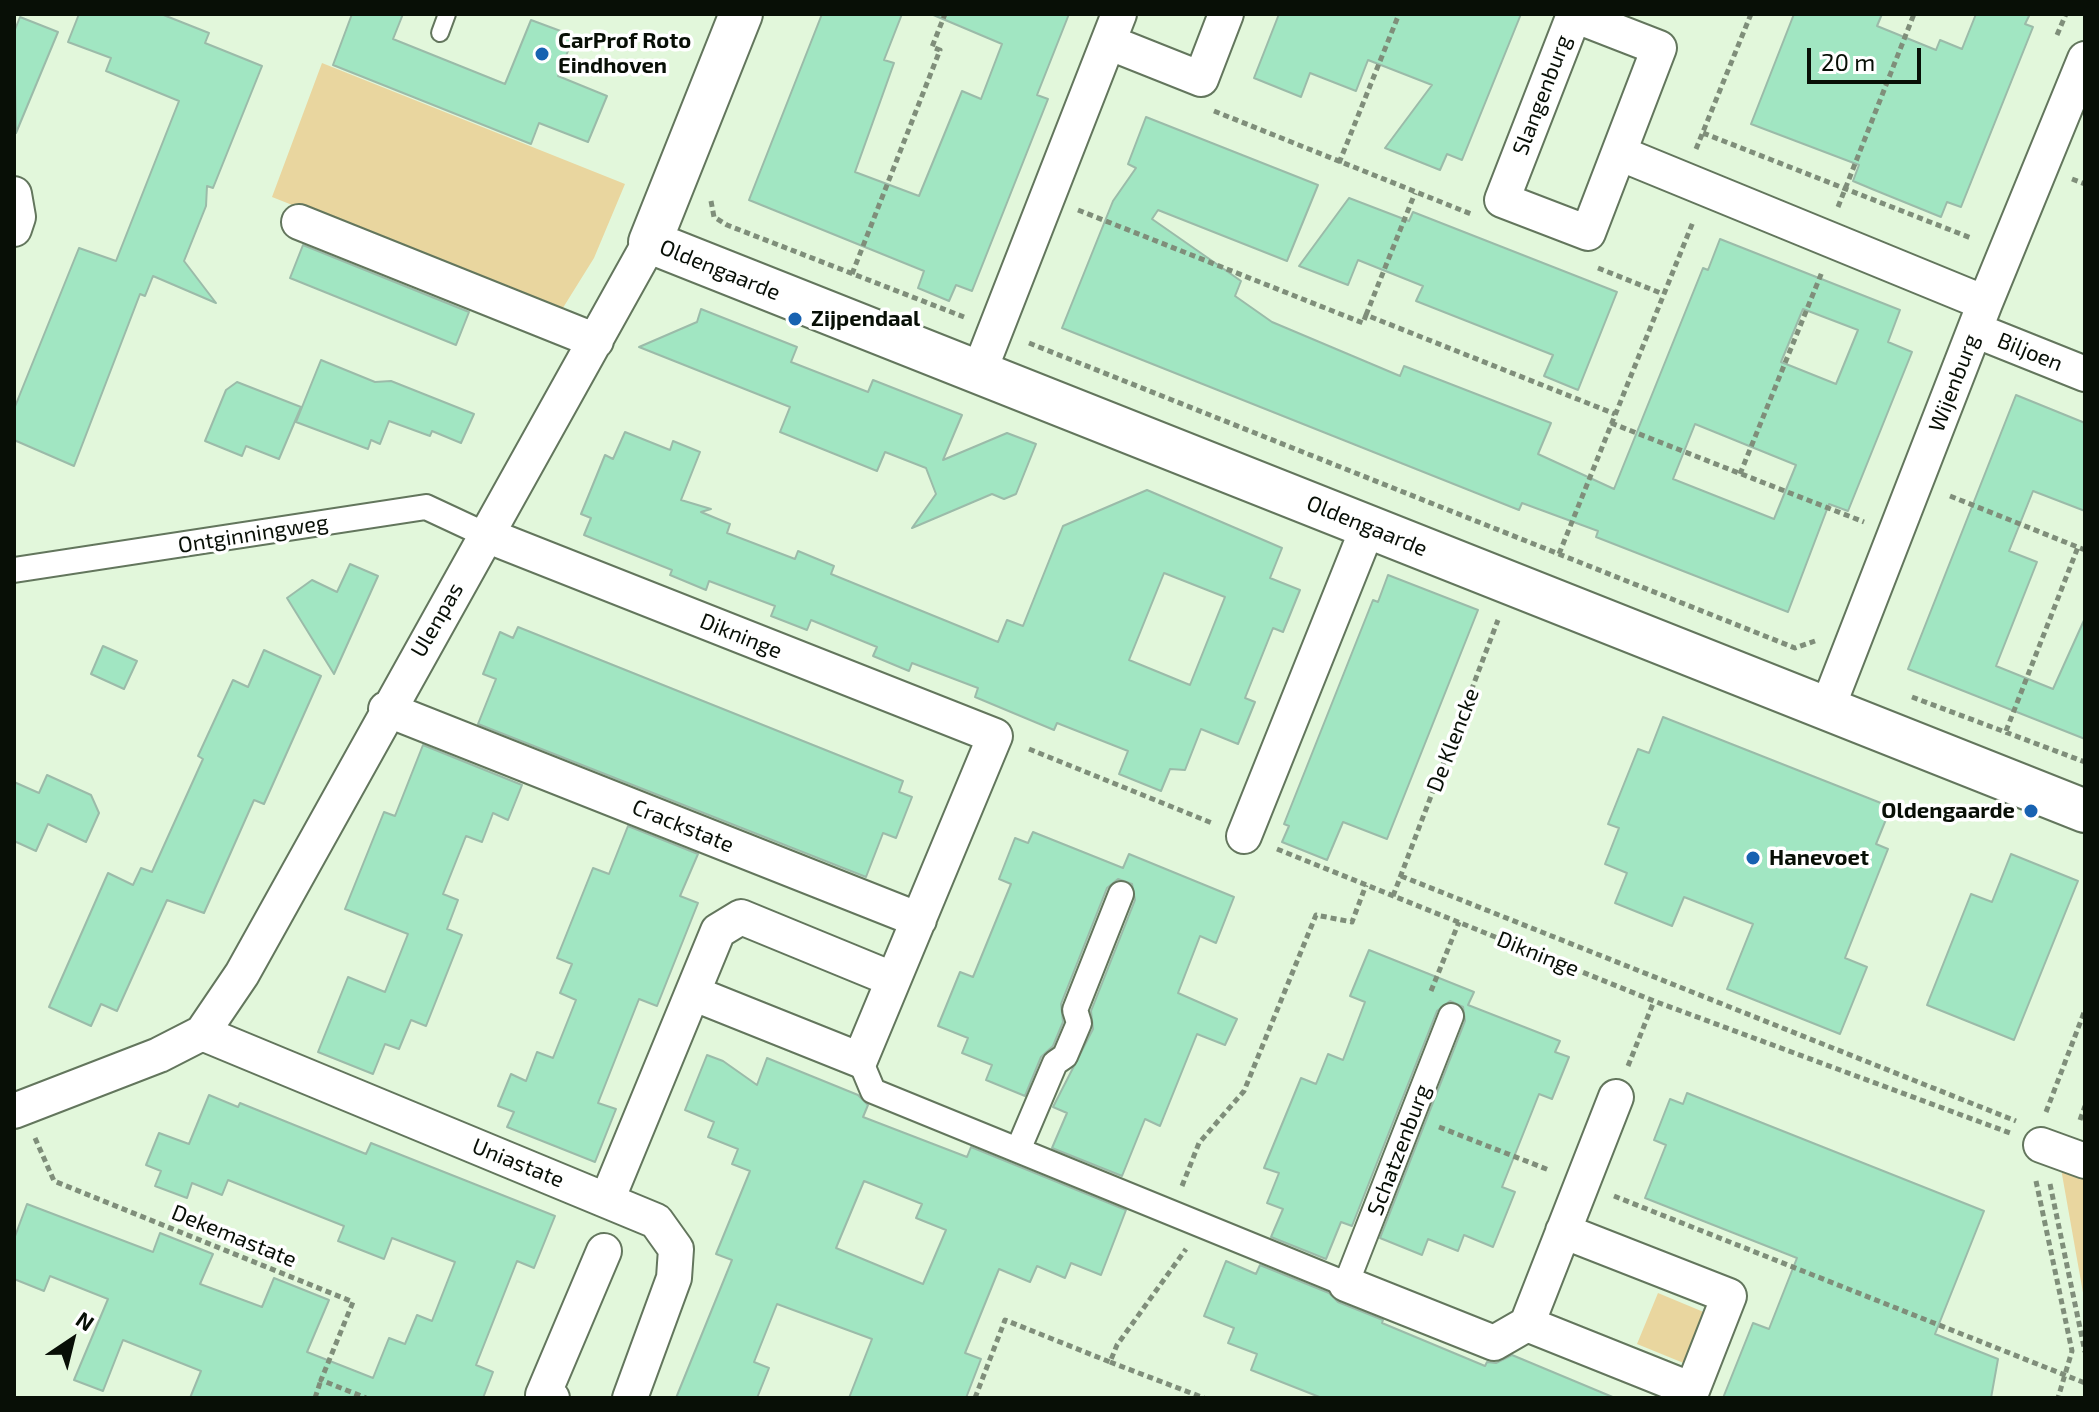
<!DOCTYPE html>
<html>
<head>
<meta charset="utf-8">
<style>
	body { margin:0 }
	#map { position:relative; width:2099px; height:1412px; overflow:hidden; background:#e2f7db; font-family:"Exo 2",sans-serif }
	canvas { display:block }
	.frame { position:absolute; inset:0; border:16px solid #080f06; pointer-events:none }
	.north { position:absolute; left:32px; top:1300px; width:80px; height:80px; -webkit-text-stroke:6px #fff; paint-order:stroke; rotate:35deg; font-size:22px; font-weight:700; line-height:32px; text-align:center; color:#080f06 }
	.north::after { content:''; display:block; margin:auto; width:28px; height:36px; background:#080f06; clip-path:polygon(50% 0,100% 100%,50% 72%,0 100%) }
	.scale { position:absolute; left:1807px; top:48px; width:114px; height:36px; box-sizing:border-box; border:4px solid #080f06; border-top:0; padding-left:10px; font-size:24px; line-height:28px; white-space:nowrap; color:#080f06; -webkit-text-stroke:6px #fff; paint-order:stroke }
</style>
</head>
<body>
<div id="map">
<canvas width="2099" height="1412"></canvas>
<div class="frame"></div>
<div class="north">N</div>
<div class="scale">20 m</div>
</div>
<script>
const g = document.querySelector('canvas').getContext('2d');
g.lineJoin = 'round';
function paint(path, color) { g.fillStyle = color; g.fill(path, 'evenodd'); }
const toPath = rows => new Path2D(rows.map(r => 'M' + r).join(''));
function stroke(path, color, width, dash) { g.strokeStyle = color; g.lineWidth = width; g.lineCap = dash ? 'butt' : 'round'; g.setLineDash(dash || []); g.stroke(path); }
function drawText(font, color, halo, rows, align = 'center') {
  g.font = font + ' "Exo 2",sans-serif'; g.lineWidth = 7; g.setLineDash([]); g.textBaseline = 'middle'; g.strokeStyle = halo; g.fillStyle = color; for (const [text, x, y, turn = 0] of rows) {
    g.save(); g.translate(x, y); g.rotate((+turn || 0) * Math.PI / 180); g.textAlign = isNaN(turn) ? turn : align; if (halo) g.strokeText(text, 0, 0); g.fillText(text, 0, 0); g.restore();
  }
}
const green = toPath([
	[322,63,625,184,594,258,561,311,272,197],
	[2060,1163,2085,1173,2085,1304],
	[1658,1293,1706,1313,1686,1364,1637,1344]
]);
const building = toPath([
	[79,14,161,14,209,33,205,43,262,66,213,188,207,186,206,206,184,261,216,303,153,276,145,296,140,294,74,466,14,440,14,409,79,248,116,261,179,101,106,71,111,58,68,42,79,14],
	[352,14,403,14,393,39,505,84,531,20,574,36,558,76,607,96,588,142,539,123,531,144,333,65,352,14],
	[822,14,902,14,884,60,894,63,855,172,919,196,962,91,981,99,1002,44,931,14,1069,14,1037,95,1048,99,972,291,956,285,949,301,918,288,924,271,749,200,822,14],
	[1279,14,1521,14,1462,160,1447,154,1440,170,1385,148,1432,85,1368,60,1356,91,1310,73,1301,97,1254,78,1279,14],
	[1794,14,1882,14,1877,26,1936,50,1940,40,1962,49,1976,14,2030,14,2025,24,2033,27,1961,207,1947,202,1941,217,1872,189,1853,181,1859,165,1751,124,1794,14],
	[20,17,58,32,16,133,14,32,20,17],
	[1146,117,1318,185,1287,261,1158,210,1152,219,1241,281,1235,296,1272,322,1400,376,1404,366,1551,423,1538,454,1614,489,1703,268,1708,270,1720,239,1900,310,1888,342,1912,352,1848,511,1829,504,1788,612,1596,537,1598,531,1522,503,1519,510,1062,328,1113,201,1136,168,1128,164,1146,117],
	[1803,309,1858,330,1836,384,1781,362,1803,309],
	[1695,424,1796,465,1774,519,1673,479,1695,424],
	[1349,198,1409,221,1413,212,1617,292,1578,390,1544,376,1553,355,1416,301,1423,286,1358,260,1348,285,1299,266,1349,198],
	[303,245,469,312,456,345,290,278,303,245],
	[701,309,797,347,791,362,868,392,873,380,962,415,943,460,1007,433,1036,444,1016,494,1004,499,992,494,912,528,936,494,926,468,885,452,877,471,780,432,790,407,639,347,697,322,701,309],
	[321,360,375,382,391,381,474,414,461,443,432,431,430,436,389,421,380,444,371,440,368,449,296,422,321,360],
	[237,382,301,407,279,459,246,446,242,456,205,441,226,390,237,382],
	[2016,395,2085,423,2085,511,2033,491,2009,551,2037,562,1996,666,2053,689,2085,618,2085,739,1908,669,2016,395],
	[625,432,670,450,673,441,700,452,681,500,711,509,701,512,730,524,727,533,795,559,798,551,834,566,831,574,998,642,1007,620,1023,626,1063,526,1147,490,1282,548,1270,578,1300,590,1283,632,1273,628,1245,698,1255,702,1238,744,1201,729,1185,770,1170,769,1161,791,1119,774,1128,751,1057,723,1054,730,975,697,978,688,912,663,909,671,873,656,877,647,811,620,807,630,771,616,775,606,709,581,706,590,670,575,672,570,584,535,591,518,581,514,605,455,613,459,625,432],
	[1164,573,1225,597,1190,685,1129,660,1164,573],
	[350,564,378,576,334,674,287,598,312,580,337,592,350,564],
	[1388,575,1478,610,1387,839,1343,822,1327,860,1282,842,1289,826,1284,824,1373,600,1378,602,1388,575],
	[518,627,903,781,899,792,912,797,896,838,883,833,866,877,478,724,496,679,483,674,500,632,513,638,518,627],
	[103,646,137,661,124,689,91,674,103,646],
	[264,650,321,676,264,804,254,800,204,913,167,900,117,1011,101,1004,91,1026,49,1007,108,873,133,885,141,868,152,872,203,759,198,756,233,680,248,687,264,650],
	[1663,717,1891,807,1876,844,1888,849,1845,958,1867,967,1840,1034,1727,989,1753,924,1684,897,1672,926,1615,903,1627,873,1605,864,1619,828,1608,824,1638,749,1649,753,1663,717],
	[423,745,522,785,508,820,493,813,482,842,466,836,443,894,458,900,447,929,462,935,426,1026,411,1020,399,1049,385,1044,373,1074,318,1052,348,977,385,992,408,934,345,909,384,812,395,816,423,745],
	[47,775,91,795,99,813,86,842,48,824,36,851,14,841,14,782,39,793,47,775],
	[628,826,698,854,680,896,698,903,657,1006,639,999,598,1103,616,1109,595,1162,507,1127,514,1112,498,1106,511,1074,526,1081,537,1052,553,1058,576,1000,560,993,572,964,557,958,593,868,609,874,628,826],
	[1033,832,1123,868,1129,854,1234,897,1216,943,1200,936,1178,993,1237,1019,1225,1045,1197,1034,1160,1126,1145,1119,1122,1176,1052,1148,1067,1113,1053,1107,1093,1029,1091,1011,1135,900,1132,884,1118,879,1107,888,1061,1004,1063,1022,1053,1046,1041,1057,1025,1096,986,1080,992,1065,962,1053,968,1038,938,1026,960,972,973,977,1011,884,999,879,1015,838,1028,843,1033,832],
	[2011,854,2078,881,2014,1040,1927,1005,1971,894,1992,902,2011,854],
	[1369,950,1474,992,1468,1005,1560,1041,1555,1052,1569,1057,1552,1099,1539,1094,1502,1187,1515,1192,1493,1247,1464,1235,1458,1251,1428,1239,1422,1255,1380,1238,1465,1021,1463,1007,1450,1001,1437,1011,1352,1226,1341,1222,1326,1259,1271,1237,1283,1209,1267,1203,1279,1173,1264,1168,1301,1078,1316,1084,1328,1054,1343,1060,1365,1002,1350,996,1369,950],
	[707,1055,723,1061,757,1085,767,1058,858,1095,868,1105,863,1117,967,1157,971,1147,1126,1210,1101,1275,1071,1263,1065,1278,1037,1266,1030,1282,999,1269,965,1353,981,1359,966,1398,849,1398,872,1339,777,1304,754,1362,769,1368,757,1398,676,1398,732,1260,716,1254,750,1171,732,1164,738,1149,708,1137,714,1122,685,1110,707,1055],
	[864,1181,922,1204,916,1218,946,1230,923,1284,836,1248,864,1181],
	[1687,1093,1984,1211,1935,1334,1998,1359,1991,1398,1723,1398,1753,1323,1769,1329,1797,1258,1645,1198,1666,1145,1654,1140,1670,1099,1683,1104,1687,1093],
	[209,1095,238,1107,240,1103,366,1154,371,1143,555,1216,534,1268,517,1261,476,1365,493,1372,483,1398,190,1398,201,1371,123,1340,103,1391,74,1380,108,1299,50,1276,44,1291,14,1279,14,1239,27,1204,153,1252,160,1233,213,1254,200,1284,262,1307,274,1278,329,1300,307,1352,373,1378,389,1338,405,1344,417,1315,432,1321,455,1262,392,1238,384,1259,338,1241,344,1226,228,1180,222,1195,192,1183,187,1198,155,1186,161,1171,146,1165,159,1133,189,1144,209,1095],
	[1226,1261,1256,1274,1260,1265,1329,1293,1338,1302,1383,1320,1382,1323,1485,1366,1487,1362,1496,1363,1512,1355,1615,1398,1322,1398,1251,1370,1257,1354,1228,1343,1234,1328,1204,1316,1226,1261]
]);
const path = toPath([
	[2057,35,2066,14],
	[1214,111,1471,214],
	[1703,133,1971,238],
	[1696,149,1751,14],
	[1339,163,1399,14],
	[2072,179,2085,184],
	[711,201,714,217,727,225,964,317],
	[1838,207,1914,14],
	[1078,210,1363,323,1366,315,1615,414],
	[1598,268,1663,294],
	[852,274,940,50,932,47,945,14],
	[1366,315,1415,193],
	[1029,343,1795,648,1815,641],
	[1611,423,1864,522],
	[1740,474,1822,272],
	[1950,496,2085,550],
	[1559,554,1693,222],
	[1912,697,2085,762],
	[2006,731,2078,547],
	[1029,749,1212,823],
	[1277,849,1654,1001,2010,1133],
	[1401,876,2016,1121],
	[1393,896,1498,620],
	[1431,991,1459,922],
	[1628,1066,1654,1001],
	[2046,1112,2085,1010],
	[2080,1120,2085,1106],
	[1439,1127,1549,1170],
	[35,1138,54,1181,353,1302,321,1380,366,1398],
	[2036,1181,2072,1351,2058,1398],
	[2050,1184,2085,1352],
	[1182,1186,1199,1143,1244,1091,1316,915,1352,922,1366,885],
	[1614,1196,2085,1383],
	[1110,1362,1204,1398],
	[315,1398,321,1380],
	[975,1398,1005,1320,1110,1362,1117,1345,1186,1249]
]);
const service = toPath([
	[440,33,447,14]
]);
const pedestrian = toPath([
	[14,570,426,507,486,535],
	[860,1060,873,1091,1346,1284,1451,1016],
	[1018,1150,1055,1063,1065,1056,1079,1023,1075,1010,1121,894]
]);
const minor = toPath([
	[1574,15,1659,48,1588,233,1502,200,1574,15],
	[1108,42,1201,79,1226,14],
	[1619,153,1985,303],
	[14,194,18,217,14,229],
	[299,222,596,341],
	[1975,330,2085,374],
	[979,372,1119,14],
	[486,535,995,736,860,1060,695,994],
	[386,709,919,920],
	[1827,709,1985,303,2085,59],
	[1244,836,1368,527],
	[202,1033,656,1221,676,1249,674,1278,630,1398],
	[14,1111,159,1055,202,1033,242,974,650,242],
	[2041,1145,2085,1161],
	[607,1200,718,931,741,917,892,979],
	[1563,1231,1729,1296,1689,1398],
	[1346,1284,1494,1343,1527,1324,1616,1097],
	[1527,1324,1692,1390],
	[552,1398,543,1395,604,1251]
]);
const tertiary = toPath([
	[741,14,650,242,2085,811]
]);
const markers = [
	[542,54,8,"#1762b1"],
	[795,319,8,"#1762b1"],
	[2031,811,8,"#1762b1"],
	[1753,858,8,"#1762b1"]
];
const poiNames = [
	["CarProf Roto",558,41],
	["Eindhoven",558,66],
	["Zijpendaal",811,319],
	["Oldengaarde",2015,811,"right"],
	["Hanevoet",1769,858]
];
const streetNames = [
	["Slangenburg",1542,95,-69],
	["Oldengaarde",720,270,22],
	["Biljoen",2030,352,22],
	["Wijenburg",1954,383,-69],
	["Oldengaarde",1367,526,22],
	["Ontginningweg",253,534,-9],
	["Ulenpas",437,620,-60],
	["Dikninge",741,636,22],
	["De Klencke",1453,740,-69],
	["Crackstate",683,826,22],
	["Dikninge",1538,954,22],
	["Schatzenburg",1399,1150,-69],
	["Uniastate",518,1163,22],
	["Dekemastate",234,1236,22]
];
paint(green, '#e9d69f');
paint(building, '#a1e6c2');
stroke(building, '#9bbba9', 2);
stroke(service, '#63765d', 20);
stroke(pedestrian, '#63765d', 28);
stroke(minor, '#63765d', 38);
stroke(tertiary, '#63765d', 46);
stroke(path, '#7f8e7a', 5, [6, 4]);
stroke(service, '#fff', 16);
stroke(pedestrian, '#fff', 24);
stroke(minor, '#fff', 34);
stroke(tertiary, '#fff', 42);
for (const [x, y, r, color] of markers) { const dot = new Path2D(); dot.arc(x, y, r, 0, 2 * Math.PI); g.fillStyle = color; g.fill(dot); stroke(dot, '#fff', 3); }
drawText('bold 22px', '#080f06', '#fff', poiNames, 'left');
drawText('22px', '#080f06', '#fff', streetNames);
</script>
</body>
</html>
